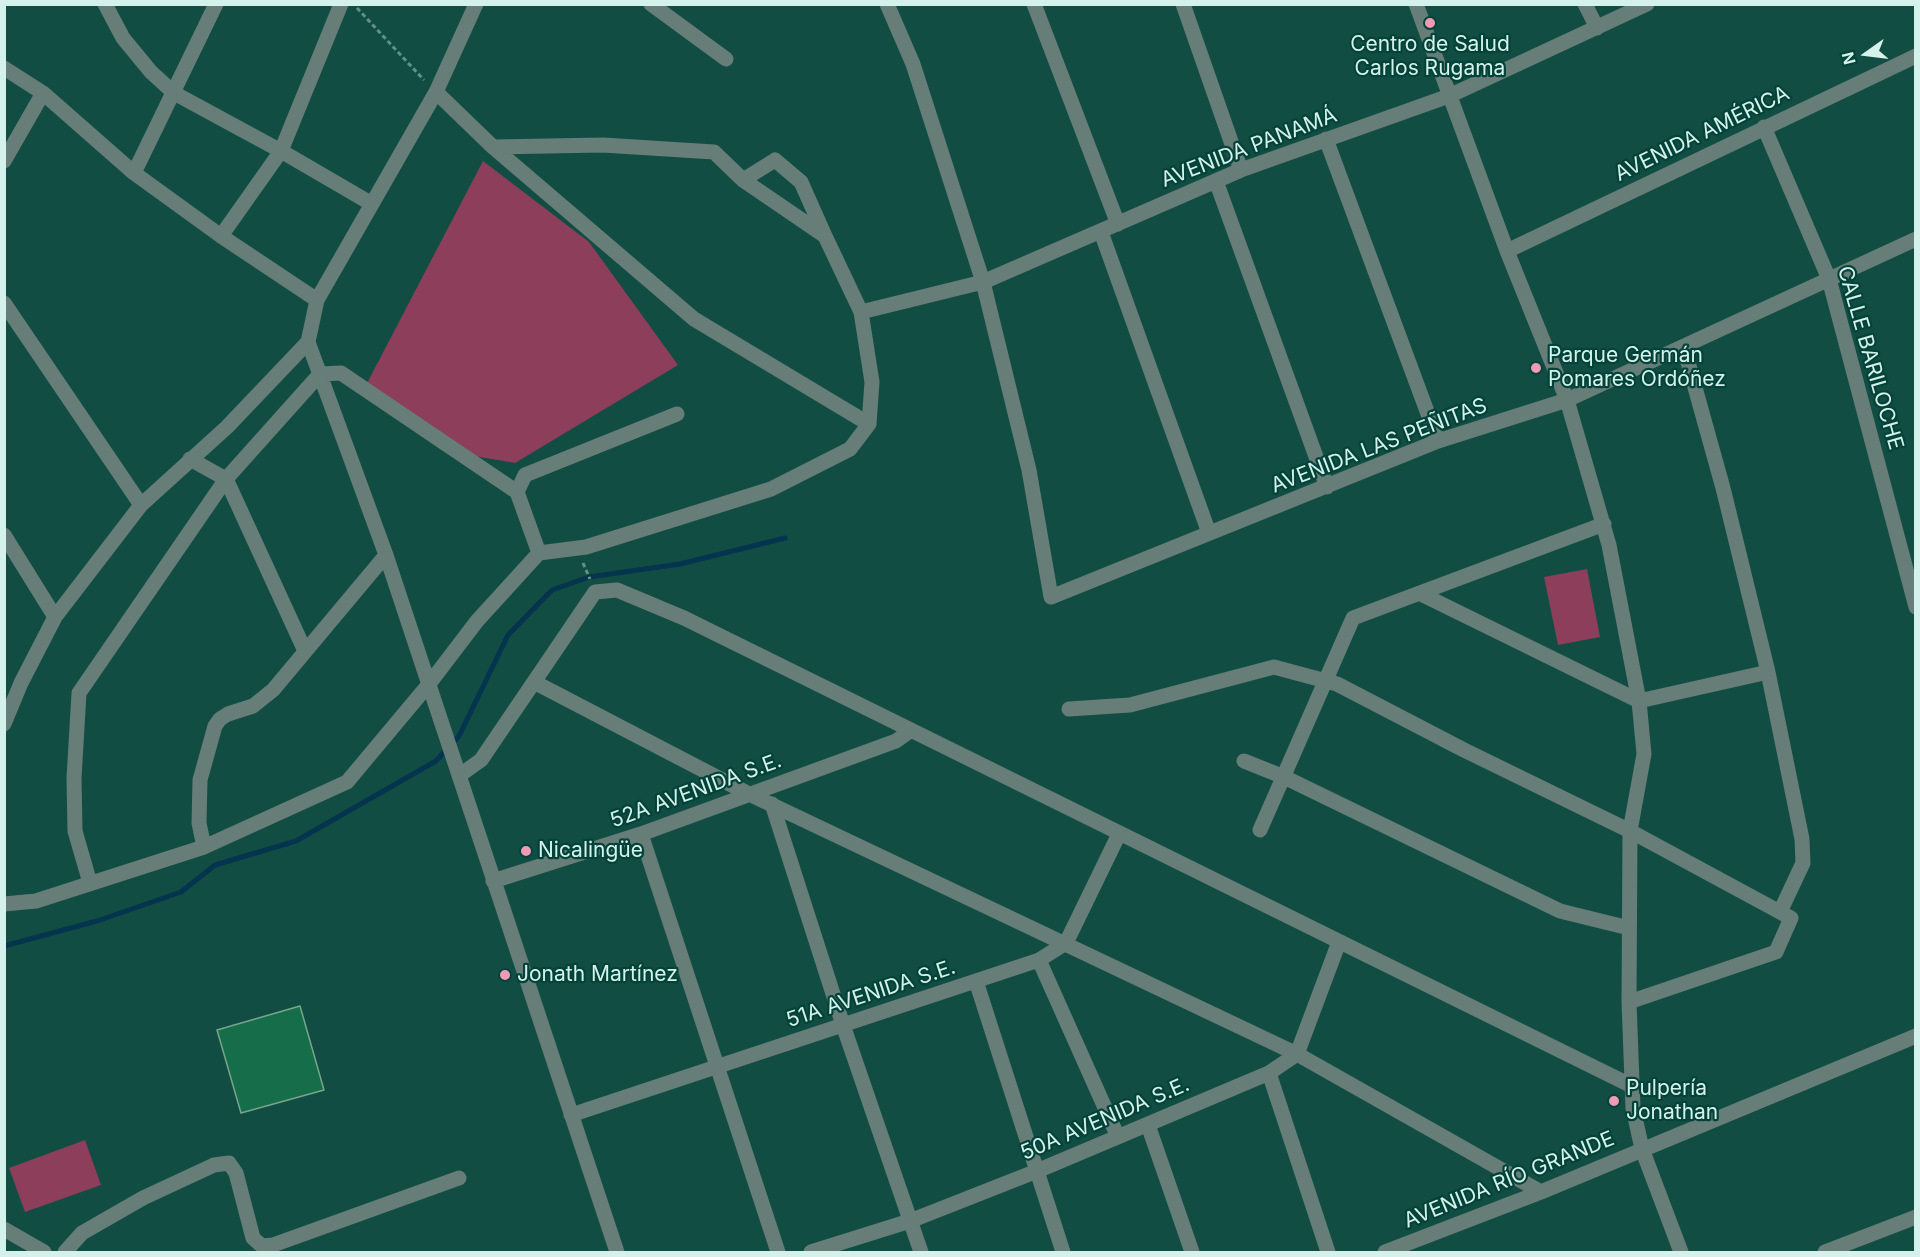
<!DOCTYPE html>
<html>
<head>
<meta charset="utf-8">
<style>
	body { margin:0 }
	#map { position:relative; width:1920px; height:1257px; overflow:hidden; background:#124d44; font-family:Inter,sans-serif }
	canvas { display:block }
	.frame { position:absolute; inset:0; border:6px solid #d5f1eb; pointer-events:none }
	.north { position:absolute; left:1836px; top:24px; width:60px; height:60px; -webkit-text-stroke:4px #024339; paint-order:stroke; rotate:256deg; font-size:16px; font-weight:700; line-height:24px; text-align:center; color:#d5f1eb }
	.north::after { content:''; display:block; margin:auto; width:21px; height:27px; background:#d5f1eb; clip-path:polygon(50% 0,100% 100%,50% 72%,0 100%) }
</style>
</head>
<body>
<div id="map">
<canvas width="1920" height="1257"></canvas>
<div class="frame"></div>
<div class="north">N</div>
</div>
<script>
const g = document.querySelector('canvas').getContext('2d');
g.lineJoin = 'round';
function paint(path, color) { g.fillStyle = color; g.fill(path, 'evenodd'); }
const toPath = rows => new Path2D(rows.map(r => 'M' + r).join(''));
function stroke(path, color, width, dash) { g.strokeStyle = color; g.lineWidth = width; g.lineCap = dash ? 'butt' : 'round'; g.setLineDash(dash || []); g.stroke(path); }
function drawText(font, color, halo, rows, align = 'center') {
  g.font = font + ' Inter,sans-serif'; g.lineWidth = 4.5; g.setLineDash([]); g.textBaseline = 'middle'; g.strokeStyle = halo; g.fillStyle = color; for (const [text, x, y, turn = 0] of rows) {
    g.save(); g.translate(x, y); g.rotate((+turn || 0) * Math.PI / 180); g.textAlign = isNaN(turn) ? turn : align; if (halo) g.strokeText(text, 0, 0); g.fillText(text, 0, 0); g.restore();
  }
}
const green = toPath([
	[483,161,589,242,678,365,515,463,468,455,365,387],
	[1587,569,1600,637,1558,645,1544,577],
	[85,1140,101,1185,25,1212,9,1168]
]);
const stream = toPath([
	[4,946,97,921,181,892,215,865,296,841,436,761,459,736,508,635,552,590,589,577,680,564,785,538]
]);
const building = toPath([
	[300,1006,324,1090,241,1113,217,1030,300,1006]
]);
const path = toPath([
	[357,8,424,80],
	[583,563,590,579]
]);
const minor = toPath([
	[105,4,123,38,151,72,174,93,281,151,372,204],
	[476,4,436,92,317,300,308,342,386,555,617,1252],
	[651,4,726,59],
	[887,4,913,64,983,282,1029,470,1051,597,1438,441,1567,400,1916,239],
	[1034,4,1118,224],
	[1183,4,1241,170],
	[1416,4,1507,251,1567,400,1609,545,1639,701,1644,754,1630,831,1629,1002,1633,1108,1642,1149,1681,1252],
	[1585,4,1597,28],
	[4,68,43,93,134,173,221,236,317,300],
	[436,92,493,147,694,319,869,424],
	[1764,127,1829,279,1916,607],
	[1326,139,1438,441],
	[4,161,43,93],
	[134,173,216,4],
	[743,180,775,160,801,182,825,236],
	[1216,181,1327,487],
	[1101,232,1209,533],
	[221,236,281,151,341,4],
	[1507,251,1916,56],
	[4,303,141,505],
	[861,312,983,282,1241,170,1449,96,1647,4],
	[1684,348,1723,488,1768,672,1802,839,1803,863,1780,912],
	[190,459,226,479,305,651],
	[517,492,525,475,677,414],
	[4,535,55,617],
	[1419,593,1639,701,1768,672],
	[534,682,749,794,1297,1054,1541,1192],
	[1069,709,1130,705,1274,667,1326,681,1337,684,1464,750,1630,831,1791,918,1776,952,1629,1002],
	[4,724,21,683,55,617,141,505,227,427,308,342],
	[1244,761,1284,777,1560,911,1629,928],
	[460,775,481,760,595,592,617,590,684,618,1632,1086],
	[772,804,843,1025,921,1252],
	[1260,830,1353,618,1604,524],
	[641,834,778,1252],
	[204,847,199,823,200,780,215,726,220,719,228,714,253,706,273,690,386,555],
	[493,881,641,834,896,741,910,731],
	[90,883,75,831,74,778,79,693,226,479,320,374,341,373,517,492,539,553],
	[4,904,36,901,204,847,347,782,429,684,477,621,539,553,586,547,771,489,850,449,869,424,872,382,861,312,825,236,743,180,714,152,603,145,493,147],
	[1039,960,1118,1137],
	[976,981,1063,1252],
	[1269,1073,1328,1252],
	[571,1115,1039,960,1066,943,1119,834],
	[1148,1125,1192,1252],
	[4,1229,44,1252],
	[65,1252,82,1233,143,1198,214,1165,229,1163,236,1173,253,1238,262,1246,273,1245,459,1178],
	[811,1252,910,1221,1037,1171,1269,1073,1297,1054,1339,942],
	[1385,1252,1541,1192,1916,1036],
	[1825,1252,1916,1217]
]);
const markers = [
	[1430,23,6,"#f09ab5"],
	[1536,368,6,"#f09ab5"],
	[526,851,6,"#f09ab5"],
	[505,975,6,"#f09ab5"],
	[1614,1101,6,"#f09ab5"]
];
const poiNames = [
	["Centro de Salud",1430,45,"center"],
	["Carlos Rugama",1430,69,"center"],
	["Parque Germán",1548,356],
	["Pomares Ordóñez",1548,380],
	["Nicalingüe",538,851],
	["Jonath Martínez",517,975],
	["Pulpería",1626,1089],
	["Jonathan",1626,1113]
];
const streetNames = [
	["AVENIDA AMÉRICA",1702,134,-26],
	["AVENIDA PANAMÁ",1249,148,-21],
	["CALLE BARILOCHE",1870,358,74],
	["AVENIDA LAS PEÑITAS",1379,446,-21],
	["52A AVENIDA S.E.",696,791,-20],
	["51A AVENIDA S.E.",871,994,-18],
	["50A AVENIDA S.E.",1105,1119,-23],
	["AVENIDA RÍO GRANDE",1509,1180,-22]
];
paint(green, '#8c3e5a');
stroke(stream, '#04344e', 5);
paint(building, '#156e49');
stroke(building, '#78a58c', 1.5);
stroke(path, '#629189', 3, [4.5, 3]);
stroke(minor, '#667d78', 15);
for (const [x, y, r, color] of markers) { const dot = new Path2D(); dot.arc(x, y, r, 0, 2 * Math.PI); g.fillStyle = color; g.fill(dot); stroke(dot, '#024339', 2); }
drawText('21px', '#d5f1eb', '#024339', poiNames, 'left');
drawText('21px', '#d5f1eb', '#024339', streetNames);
</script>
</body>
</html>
